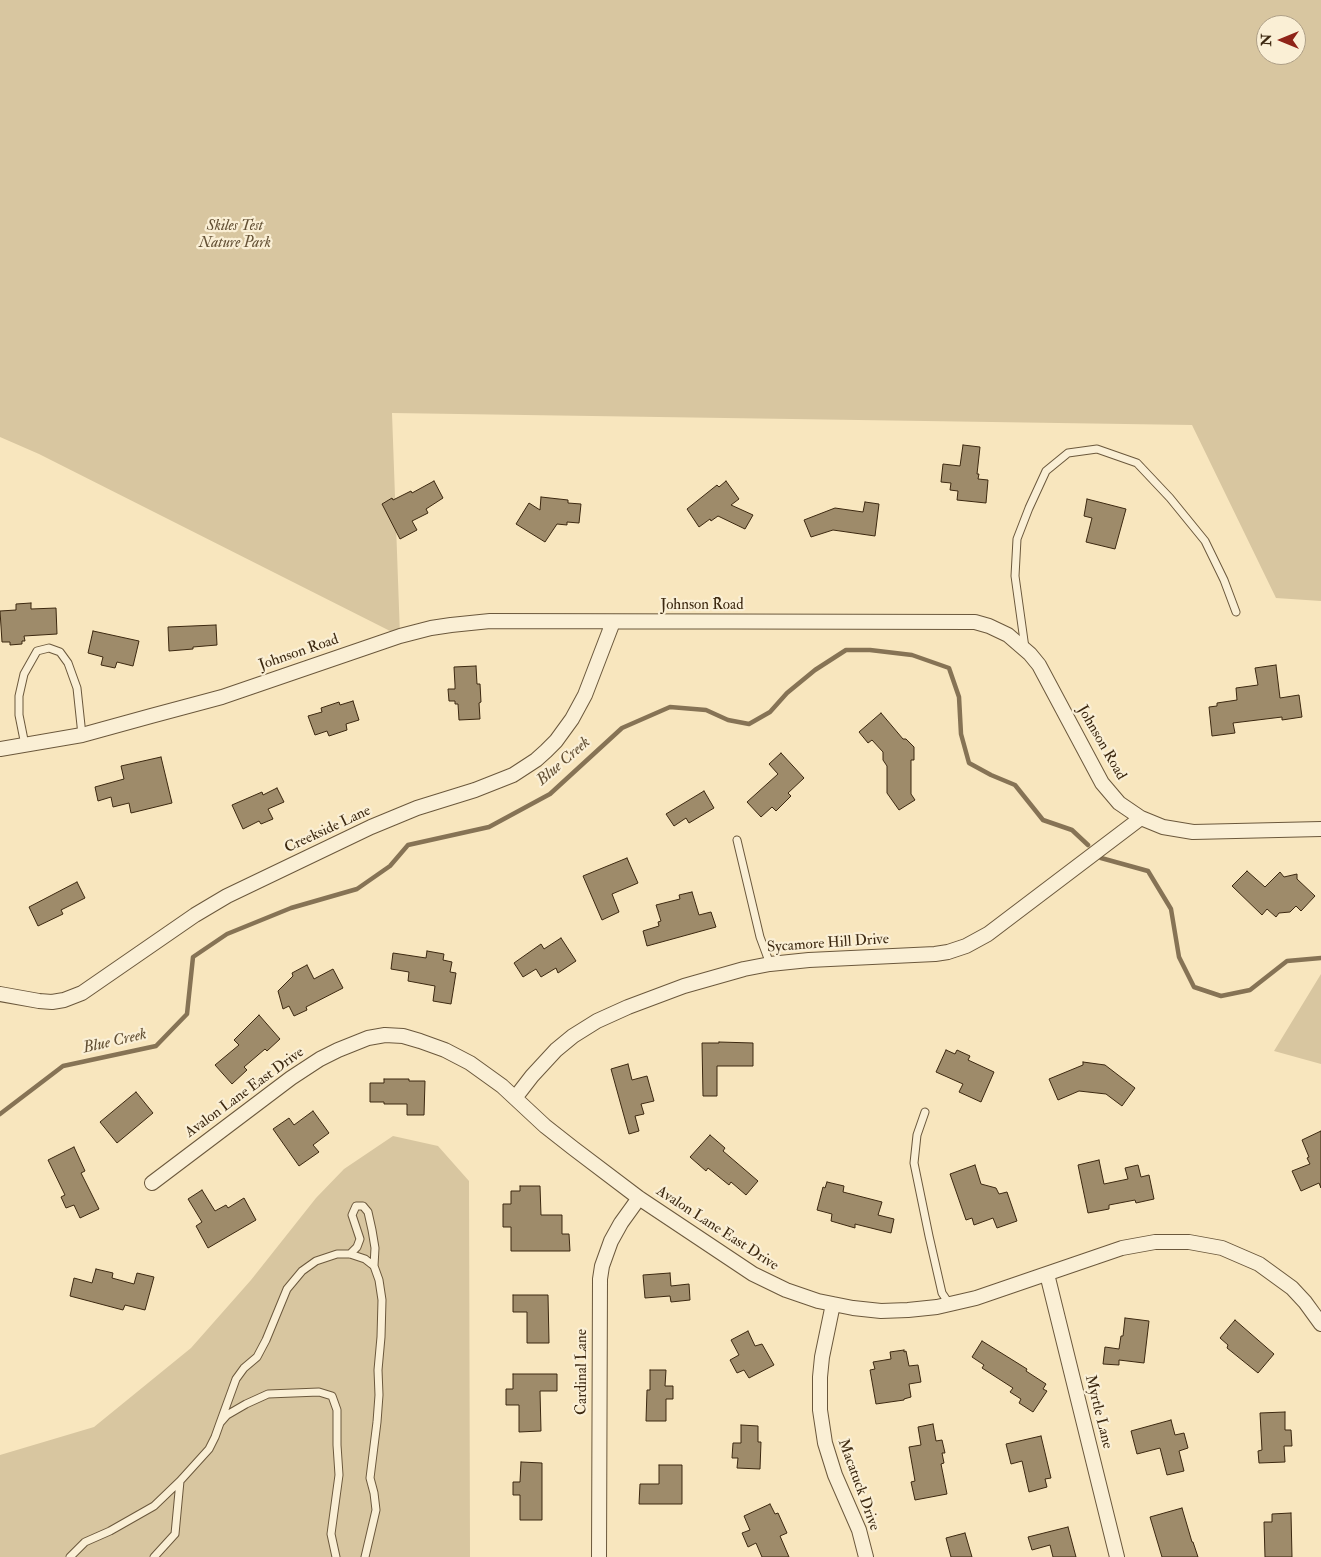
<!DOCTYPE html>
<html>
<head>
<meta charset="utf-8">
<style>
	body { margin:0 }
	#map { position:relative; width:1321px; height:1557px; overflow:hidden; background:#f8e6be; font-family:"IM FELL Double Pica",serif }
	canvas { display:block }
	.north { position:absolute; left:1256px; top:15px; width:50px; height:50px; box-sizing:border-box; background:#faefd5; border:1px solid #ae9f86; border-radius:50%; rotate:270deg; font-size:14px; font-weight:700; line-height:20px; text-align:center; color:#3c2810 }
	.north::after { content:''; display:block; margin:auto; width:18px; height:22px; background:#8f2418; clip-path:polygon(50% 0,100% 100%,50% 72%,0 100%) }
</style>
</head>
<body>
<div id="map">
<canvas width="1321" height="1557"></canvas>
<div class="north">N</div>
</div>
<script>
const g = document.querySelector('canvas').getContext('2d');
g.lineJoin = 'round';
function paint(path, color) { g.fillStyle = color; g.fill(path, 'evenodd'); }
const toPath = rows => new Path2D(rows.map(r => 'M' + r).join(''));
function stroke(path, color, width, dash) { g.strokeStyle = color; g.lineWidth = width; g.lineCap = dash ? 'butt' : 'round'; g.setLineDash(dash || []); g.stroke(path); }
function drawText(font, color, halo, rows, align = 'center') {
  g.font = font + ' "IM FELL Double Pica",serif'; g.lineWidth = 4.5; g.setLineDash([]); g.textBaseline = 'middle'; g.strokeStyle = halo; g.fillStyle = color; for (const [text, x, y, turn = 0] of rows) {
    g.save(); g.translate(x, y); g.rotate((+turn || 0) * Math.PI / 180); g.textAlign = isNaN(turn) ? turn : align; if (halo) g.strokeText(text, 0, 0); g.fillText(text, 0, 0); g.restore();
  }
}
const green = toPath([
	[0,0,1321,0,1321,601,1276,598,1192,425,392,413,400,636,39,454,0,437],
	[1266,25,1296,25,1296,55,1266,55],
	[1321,974,1321,1064,1274,1051],
	[393,1136,438,1146,469,1181,470,1557,0,1557,0,1455,94,1427,191,1348,251,1280,316,1198,344,1169]
]);
const stream = toPath([
	[1101,858,1148,871,1171,909,1179,957,1194,987,1221,996,1250,990,1287,961,1321,958],
	[0,1114,63,1066,156,1046,187,1014,193,957,227,934,291,908,357,889,390,866,408,845,489,827,550,794,622,728,670,707,706,710,728,720,749,724,770,712,787,693,815,670,846,650,870,650,912,655,949,668,959,697,961,734,969,763,991,775,1015,785,1043,820,1072,830,1088,845]
]);
const building = toPath([
	[963,445,980,447,977,474,979,474,978,479,988,480,986,503,957,500,958,491,950,490,951,483,941,482,943,464,960,466,963,445],
	[434,481,443,498,426,509,428,513,412,521,417,530,400,539,382,504,392,498,393,500,411,491,412,493,434,481],
	[726,481,739,499,731,505,753,515,745,529,718,516,711,521,710,519,699,527,687,509,717,485,719,487,726,481],
	[541,497,568,500,568,503,581,504,579,523,567,522,567,525,557,524,545,542,516,524,529,503,540,510,541,497],
	[1087,499,1126,509,1115,549,1086,542,1092,518,1084,516,1087,499],
	[865,502,879,504,875,536,833,530,811,537,804,520,835,508,863,512,865,502],
	[31,603,31,609,56,608,57,634,24,636,25,641,22,641,22,644,10,645,10,642,2,642,0,611,16,610,16,604,31,603],
	[216,625,217,645,193,647,193,649,169,651,168,627,216,625],
	[93,631,139,641,133,666,117,662,115,668,101,665,103,657,88,653,93,631],
	[1276,665,1280,698,1299,695,1302,717,1282,720,1282,717,1233,723,1235,733,1212,736,1209,707,1217,706,1217,703,1237,700,1236,688,1258,685,1255,668,1276,665],
	[476,666,477,684,480,684,481,702,479,703,480,719,459,720,458,704,455,704,455,701,449,701,448,689,455,689,455,685,454,667,476,666],
	[353,701,359,720,346,724,347,730,329,736,327,731,315,735,308,716,322,712,321,708,339,702,340,705,353,701],
	[881,713,903,739,906,739,914,747,914,760,911,760,911,794,915,800,899,810,887,793,887,766,883,760,883,752,872,740,868,743,859,732,881,713],
	[781,753,804,778,788,793,791,796,776,811,772,807,761,817,747,802,778,774,769,764,781,753],
	[161,757,172,803,131,813,129,803,113,807,111,797,98,801,95,787,124,779,121,766,161,757],
	[277,788,284,802,268,809,273,819,261,824,259,821,243,829,232,805,262,792,263,795,277,788],
	[704,791,714,808,689,823,686,818,674,826,666,814,704,791],
	[627,858,638,883,612,894,619,912,602,920,583,876,627,858],
	[1247,871,1265,887,1280,872,1284,877,1297,874,1297,879,1315,896,1301,911,1296,906,1290,912,1279,913,1276,917,1267,909,1262,915,1232,886,1247,871],
	[77,882,85,898,61,910,63,914,38,926,29,907,77,882],
	[692,892,699,915,711,912,716,927,647,946,643,931,659,926,658,922,661,921,656,905,680,899,679,895,692,892],
	[561,938,576,961,558,973,556,968,541,977,536,969,523,977,514,963,541,944,544,949,561,938],
	[427,951,444,954,443,960,452,962,450,972,456,973,451,1004,433,1001,435,986,408,981,409,972,391,969,393,953,426,958,427,951],
	[307,965,314,979,333,969,343,988,306,1007,307,1010,294,1016,289,1006,283,1009,278,991,293,976,292,973,307,965],
	[259,1015,280,1039,267,1051,265,1049,244,1067,247,1070,232,1084,215,1065,239,1045,234,1040,259,1015],
	[719,1042,753,1043,753,1066,717,1066,717,1096,703,1096,702,1043,719,1043,719,1042],
	[946,1050,955,1054,957,1050,970,1056,968,1060,994,1072,981,1102,959,1092,963,1084,936,1072,946,1050],
	[1083,1062,1105,1065,1135,1088,1122,1106,1106,1094,1079,1091,1058,1100,1049,1079,1083,1065,1083,1062],
	[628,1064,632,1080,647,1076,654,1101,641,1104,644,1114,635,1116,639,1131,629,1134,611,1069,628,1064],
	[384,1079,409,1079,409,1081,425,1081,424,1115,407,1115,407,1104,384,1104,384,1102,370,1102,370,1083,384,1083,384,1079],
	[136,1092,153,1113,117,1143,100,1122,136,1092],
	[313,1111,329,1133,313,1145,319,1152,299,1166,273,1129,289,1118,294,1125,313,1111],
	[1321,1131,1321,1188,1319,1183,1301,1191,1292,1171,1310,1164,1307,1158,1309,1157,1302,1140,1321,1131],
	[710,1135,725,1148,723,1151,758,1181,746,1195,731,1182,729,1185,708,1168,706,1171,690,1157,710,1135],
	[74,1147,85,1171,81,1173,99,1209,80,1218,74,1205,66,1208,61,1197,65,1195,48,1160,74,1147],
	[1099,1160,1104,1184,1128,1179,1125,1168,1138,1165,1141,1177,1149,1175,1154,1199,1136,1203,1135,1200,1109,1205,1109,1209,1088,1213,1078,1165,1099,1160],
	[975,1165,981,1184,996,1188,999,1194,1007,1192,1017,1221,997,1228,993,1218,974,1225,972,1218,966,1220,950,1174,975,1165],
	[827,1182,844,1186,843,1192,882,1202,878,1215,894,1219,891,1233,855,1224,855,1228,831,1221,832,1214,817,1210,823,1187,825,1188,827,1182],
	[520,1186,540,1186,541,1215,562,1215,562,1234,569,1234,570,1251,511,1251,511,1227,503,1227,503,1204,511,1204,511,1191,520,1191,520,1186],
	[202,1190,215,1211,226,1205,228,1208,244,1198,256,1220,208,1248,196,1226,202,1222,188,1199,202,1190],
	[96,1269,113,1273,112,1278,134,1284,137,1273,154,1277,145,1310,125,1305,123,1310,70,1296,74,1278,92,1283,96,1269],
	[670,1273,671,1286,689,1284,690,1300,671,1302,670,1296,645,1298,643,1275,670,1273],
	[513,1295,548,1295,549,1343,527,1343,527,1312,513,1312,513,1295],
	[1125,1318,1149,1321,1144,1363,1119,1360,1119,1365,1103,1364,1105,1347,1119,1349,1121,1336,1123,1336,1125,1318],
	[1235,1320,1274,1354,1258,1373,1227,1348,1228,1345,1220,1338,1235,1320],
	[748,1331,755,1346,762,1344,774,1365,749,1378,744,1370,737,1373,730,1360,739,1355,731,1340,748,1331],
	[982,1341,1027,1369,1026,1371,1046,1384,1043,1389,1047,1391,1033,1412,1019,1403,1021,1399,1010,1392,1013,1388,982,1368,984,1365,972,1357,982,1341],
	[904,1350,904,1352,906,1351,909,1366,918,1365,921,1382,909,1384,911,1397,904,1399,904,1400,876,1404,870,1370,875,1369,873,1362,891,1359,890,1352,904,1350],
	[650,1370,666,1370,665,1386,673,1386,673,1399,666,1399,666,1421,646,1421,647,1390,650,1390,650,1370],
	[513,1374,557,1374,557,1391,540,1391,541,1431,519,1432,519,1405,506,1405,506,1389,513,1389,513,1374],
	[1285,1412,1285,1430,1291,1430,1292,1446,1284,1446,1285,1462,1259,1463,1258,1451,1262,1450,1260,1413,1285,1412],
	[1171,1420,1175,1435,1184,1433,1188,1448,1179,1451,1184,1471,1167,1475,1160,1448,1137,1454,1131,1431,1171,1420],
	[933,1424,936,1441,942,1440,945,1453,942,1453,944,1463,941,1464,947,1494,915,1500,911,1482,915,1481,909,1447,921,1445,918,1427,933,1424],
	[741,1425,758,1426,758,1442,761,1442,760,1469,737,1468,738,1458,732,1458,733,1443,741,1443,741,1425],
	[1041,1436,1051,1478,1045,1479,1047,1487,1029,1492,1022,1461,1011,1464,1006,1444,1041,1436],
	[521,1462,542,1463,542,1520,520,1520,520,1495,513,1495,513,1482,520,1482,521,1462],
	[659,1465,682,1465,682,1504,639,1504,640,1484,659,1484,659,1465],
	[770,1504,775,1514,778,1513,787,1533,780,1536,789,1557,762,1557,756,1543,748,1547,742,1533,750,1530,744,1516,770,1504],
	[1182,1508,1192,1542,1193,1542,1198,1557,1162,1557,1150,1517,1182,1508],
	[1291,1513,1292,1557,1265,1557,1264,1522,1272,1522,1272,1514,1291,1513],
	[1068,1527,1076,1557,1053,1557,1050,1545,1032,1550,1028,1537,1068,1527],
	[965,1533,972,1557,951,1557,946,1538,965,1533]
]);
const service = toPath([
	[1025,648,1015,576,1017,539,1029,508,1046,471,1068,453,1097,449,1137,463,1170,498,1205,541,1224,580,1236,612],
	[25,745,19,715,19,696,24,674,37,651,49,648,60,652,68,663,77,688,82,735],
	[737,840,760,937,770,964],
	[925,1112,917,1135,914,1163,929,1236,942,1293,950,1305],
	[350,1254,357,1247,360,1239,352,1215,356,1206,363,1206,368,1212,372,1230,375,1248,374,1266],
	[70,1557,85,1542,110,1531,154,1506,180,1481],
	[154,1557,175,1534,180,1481,209,1449,215,1437,220,1423],
	[336,1557,331,1534,339,1475,337,1445,337,1410,332,1396,319,1392,268,1394,246,1404,227,1415,220,1423,236,1379,244,1368,257,1357,266,1340,287,1289,302,1271,316,1261,337,1254,350,1254,365,1259,374,1266,379,1280,382,1300,381,1337,378,1370,379,1395,377,1422,370,1478,374,1493,376,1510,365,1557]
]);
const minor = toPath([
	[0,749,82,735,151,716,222,697,400,636,431,628,451,625,490,621,975,622,989,626,1008,635,1030,654,1039,665,1102,783,1119,803,1141,818,1163,827,1193,832,1321,829],
	[0,994,39,1001,52,1002,64,1000,82,993,195,915,227,896,371,827,417,808,475,790,513,775,536,760,546,751,556,741,572,719,585,695,613,622],
	[515,1098,532,1076,556,1050,573,1036,597,1021,628,1007,684,986,744,969,770,964,809,960,935,954,948,952,966,946,988,934,1141,818],
	[152,1183,291,1078,320,1059,338,1050,368,1038,385,1035,403,1036,420,1041,445,1050,470,1063,502,1086,545,1126,573,1148,639,1198,753,1274,786,1290,818,1301,853,1308,881,1311,908,1310,937,1307,976,1298,1122,1248,1155,1242,1189,1242,1222,1248,1259,1264,1292,1288,1305,1302,1321,1324],
	[1047,1274,1117,1557],
	[833,1304,822,1357,820,1377,820,1410,825,1443,835,1475,859,1530,866,1557],
	[599,1557,600,1279,602,1266,611,1241,621,1223,639,1198]
]);
const parkNames = [
	["Skiles Test",235,227],
	["Nature Park",235,244]
];
const streetNames = [
	["Johnson Road",702,606],
	["Johnson Road",299,653,-19],
	["Johnson Road",1101,743,60],
	["Creekside Lane",328,830,-25],
	["Sycamore Hill Drive",828,944,-4],
	["Avalon Lane East Drive",245,1093,-36],
	["Avalon Lane East Drive",717,1229,33],
	["Cardinal Lane",583,1372,-90],
	["Myrtle Lane",1098,1412,76],
	["Macatuck Drive",858,1485,70]
];
const waterNames = [
	["Blue Creek",564,762,-41],
	["Blue Creek",115,1042,-13]
];
paint(green, '#d8c6a0');
stroke(stream, '#867355', 4.5);
paint(building, '#9e8b6a');
stroke(building, '#3c2810', 1);
stroke(service, '#6b583c', 9);
stroke(minor, '#6b583c', 16);
stroke(service, '#faefd5', 7);
stroke(minor, '#faefd5', 14);
drawText('italic 15px', '#635034', '#faefd5', parkNames);
drawText('15px', '#3c2810', '#faefd5', streetNames);
drawText('italic 16px', '#614e32', '#faefd5', waterNames);
</script>
</body>
</html>
